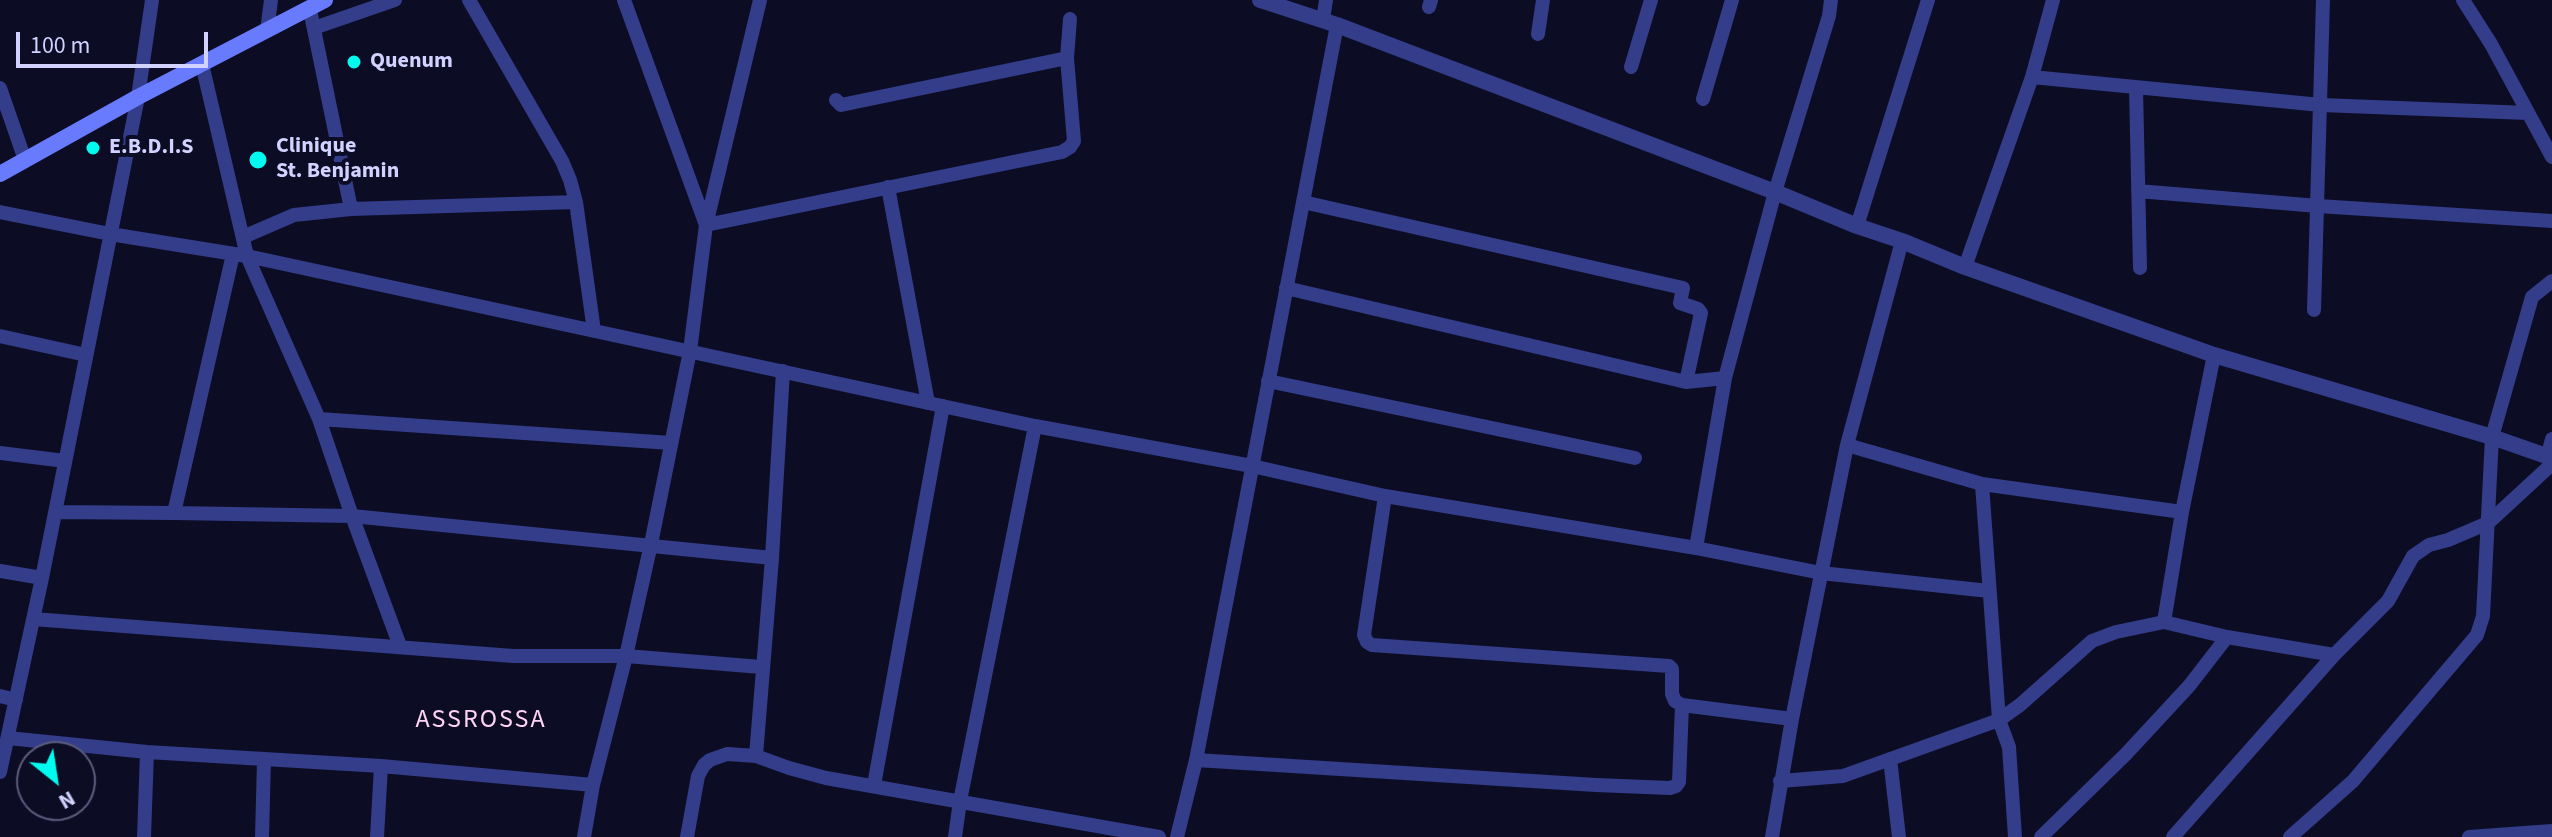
<!DOCTYPE html>
<html>
<head>
<meta charset="utf-8">
<style>
	body { margin:0 }
	#map { position:relative; width:2552px; height:837px; overflow:hidden; background:#0d0c25; font-family:"Source Sans 3",sans-serif }
	canvas { display:block }
	.north { position:absolute; left:16px; top:741px; width:80px; height:80px; box-sizing:border-box; background:#0d0c25; border:2px solid #5b5b7c; border-radius:50%; rotate:150deg; font-size:22px; font-weight:700; line-height:32px; text-align:center; color:#d1d2ff }
	.north::after { content:''; display:block; margin:auto; width:28px; height:36px; background:#00fcef; clip-path:polygon(50% 0,100% 100%,50% 72%,0 100%) }
	.scale { position:absolute; left:16px; top:32px; width:192px; height:36px; box-sizing:border-box; border:4px solid #d1d2ff; border-top:0; padding-left:10px; font-size:24px; line-height:28px; white-space:nowrap; color:#d1d2ff; -webkit-text-stroke:6px #0d0c25; paint-order:stroke }
</style>
</head>
<body>
<div id="map">
<canvas width="2552" height="837"></canvas>
<div class="north">N</div>
<div class="scale">100 m</div>
</div>
<script>
const g = document.querySelector('canvas').getContext('2d');
g.lineJoin = 'round';
const toPath = rows => new Path2D(rows.map(r => 'M' + r).join(''));
function stroke(path, color, width, dash) { g.strokeStyle = color; g.lineWidth = width; g.lineCap = dash ? 'butt' : 'round'; g.setLineDash(dash || []); g.stroke(path); }
function drawText(font, color, halo, rows, align = 'center') {
  g.font = font + ' "Source Sans 3",sans-serif'; g.lineWidth = 8; g.setLineDash([]); g.textBaseline = 'middle'; g.strokeStyle = halo; g.fillStyle = color; for (const [text, x, y, turn = 0] of rows) {
    g.save(); g.translate(x, y); g.rotate((+turn || 0) * Math.PI / 180); g.textAlign = isNaN(turn) ? turn : align; if (halo) g.strokeText(text, 0, 0); g.fillText(text, 0, 0); g.restore();
  }
}
const minor = toPath([
	[469,0,562,161,570,180,576,202,594,331],
	[624,0,706,225,1062,152,1070,147,1074,141,1067,58,1070,19],
	[2463,0,2491,44,2552,157],
	[1429,7,1431,0],
	[1323,20,1326,0],
	[314,28,395,0],
	[267,31,271,0],
	[1538,34,1543,0],
	[1631,67,1651,0],
	[2032,77,2321,105,2528,113],
	[0,88,25,160],
	[2136,88,2140,268],
	[1703,99,1732,0],
	[836,100,841,105,1067,58],
	[888,187,928,403],
	[2138,191,2318,206,2552,221],
	[1303,202,1683,288,1680,303,1698,309,1701,313,1686,382],
	[351,209,576,202],
	[0,212,110,234,247,256,202,64],
	[1857,226,1928,0],
	[243,237,294,215,351,209,310,10],
	[1965,267,2032,77,2053,0],
	[1286,288,1686,382,1725,378],
	[2314,310,2323,0],
	[0,336,86,355],
	[783,371,772,558,756,756,789,768,826,778,1159,837],
	[1268,381,1635,458],
	[671,443,319,419,247,256,1035,426,1252,466,1385,496,1696,548,1821,573,1989,591],
	[1847,445,1982,484,2182,512],
	[0,453,65,461],
	[2547,458,2552,439],
	[1982,484,1999,720,2009,747,2015,837],
	[1385,496,1364,635,1367,642,1372,645,1669,666,1672,669,1672,694,1675,701,1682,705,1792,719],
	[55,512,174,513,233,254],
	[174,513,352,516,319,419],
	[1696,548,1725,378,1775,192,1829,16,1831,0],
	[0,571,42,578],
	[33,619,513,656,626,656,761,667],
	[2164,622,2182,512,2214,355],
	[400,646,352,516,772,558],
	[0,696,16,700],
	[8,738,147,752,381,766,593,785],
	[1890,759,1899,837],
	[1196,760,1596,785,1670,788,1676,786,1679,782,1682,705],
	[0,772,42,578,138,97,152,0],
	[1780,781,1843,776,1999,720,2020,705,2092,641,2116,632,2164,622,2227,637,2334,655],
	[874,785,943,406],
	[144,837,147,752],
	[262,837,264,760],
	[377,837,381,766],
	[584,837,593,785,626,656,651,544,690,351,706,225,760,0],
	[687,837,698,776,704,765,710,760,727,754,756,756],
	[955,837,960,801,1035,426],
	[1177,837,1196,760,1337,25],
	[1772,837,1792,719,1847,445,1902,241],
	[2041,837,2126,754,2189,686,2227,637],
	[2173,837,2334,655,2388,601,2413,556,2429,545,2448,540,2488,523,2552,464],
	[2290,837,2353,781,2477,635,2483,616,2492,437,2532,297,2552,281],
	[2469,837,2552,831]
]);
const tertiary = toPath([
	[1260,0,1337,25,1775,192,1857,226,1902,241,1965,267,2214,355,2492,437,2552,458]
]);
const secondary = toPath([
	[0,174,138,97,325,0]
]);
const markers = [
	[354,62,8,"#00fcef"],
	[93,148,8,"#00fcef"],
	[258,160,10,"#00fcef"]
];
const poiNames = [
	["Quenum",370,62],
	["Clinique",276,147],
	["St. Benjamin",276,172],
	["E.B.D.I.S",109,148]
];
const quarterNames = [
	["ASSROSSA",481,721]
];
stroke(minor, '#333d89', 14);
stroke(tertiary, '#333d89', 16);
stroke(secondary, '#687bff', 16);
for (const [x, y, r, color] of markers) { const dot = new Path2D(); dot.arc(x, y, r, 0, 2 * Math.PI); g.fillStyle = color; g.fill(dot); stroke(dot, '#0d0c25', 3); }
drawText('bold 22px', '#d1d2ff', '#0d0c25', poiNames, 'left');
g.letterSpacing = '2px';
drawText('26px', '#ffd3f6', '#0d0c25', quarterNames);
g.letterSpacing = '0px';
</script>
</body>
</html>
